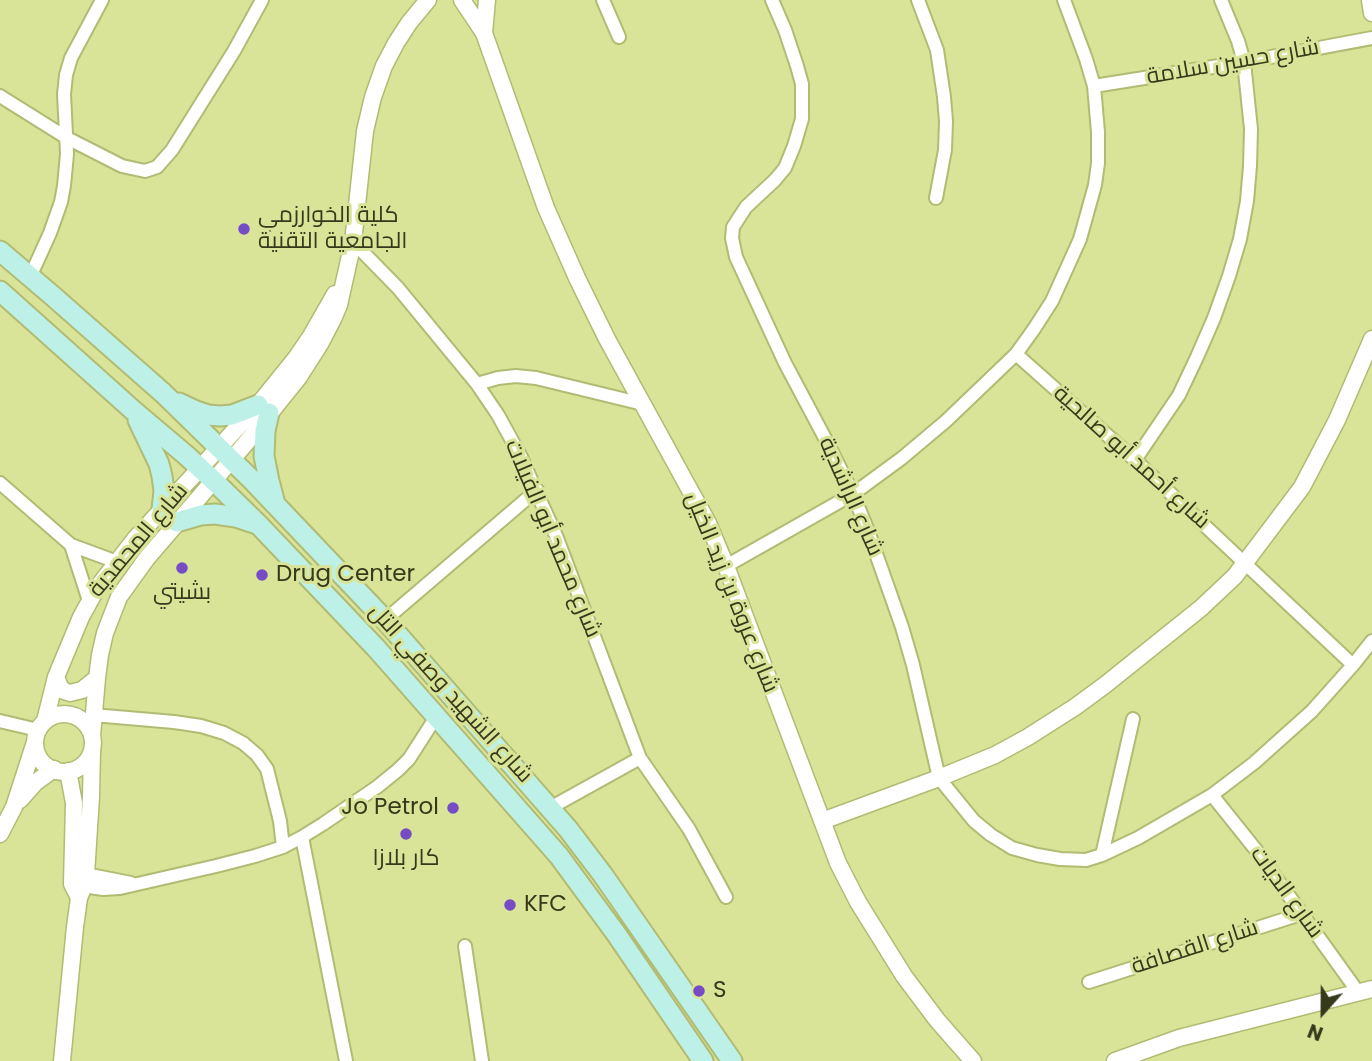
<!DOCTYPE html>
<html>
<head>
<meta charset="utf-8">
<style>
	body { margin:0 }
	#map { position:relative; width:1372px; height:1061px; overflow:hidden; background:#d9e499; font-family:Poppins,sans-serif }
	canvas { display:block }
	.north { position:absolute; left:1288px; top:977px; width:70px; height:70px; -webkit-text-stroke:5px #d9e499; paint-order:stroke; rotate:201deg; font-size:19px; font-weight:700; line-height:28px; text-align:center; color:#363a1b }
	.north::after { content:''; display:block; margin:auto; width:24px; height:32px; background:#363a1b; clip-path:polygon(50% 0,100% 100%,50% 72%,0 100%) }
</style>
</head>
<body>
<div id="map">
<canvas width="1372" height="1061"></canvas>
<div class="north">N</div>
</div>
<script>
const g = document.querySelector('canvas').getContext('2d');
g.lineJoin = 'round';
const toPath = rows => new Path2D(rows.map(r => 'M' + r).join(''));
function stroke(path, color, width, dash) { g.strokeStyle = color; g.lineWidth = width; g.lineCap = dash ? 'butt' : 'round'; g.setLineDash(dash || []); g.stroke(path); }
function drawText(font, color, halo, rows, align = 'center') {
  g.font = font + ' Poppins,Cairo,sans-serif'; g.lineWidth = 6; g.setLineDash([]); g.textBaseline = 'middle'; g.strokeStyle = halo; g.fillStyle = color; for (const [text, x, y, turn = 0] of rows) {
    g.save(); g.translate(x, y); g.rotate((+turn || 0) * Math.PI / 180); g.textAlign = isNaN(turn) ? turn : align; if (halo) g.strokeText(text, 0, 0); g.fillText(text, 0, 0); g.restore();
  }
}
const minor = toPath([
	[603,0,619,37],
	[772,0,785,30,797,66,802,84,802,119,794,146,785,168,775,180,746,207,733,227,732,238,736,257,785,363,827,442,853,494,868,531,902,627,913,665,939,778,974,821,991,835,1012,848,1037,855,1060,859,1086,860,1102,855,1138,838,1212,795,1254,763,1312,711,1353,665,1372,641],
	[918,0,937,50,944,97,946,121,945,150,936,198],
	[1094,86,1244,62,1372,38],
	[0,96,67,138,122,166,145,171,157,167,172,150,234,51,262,0],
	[353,242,398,288,477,384,498,415,521,457,557,538,640,758,689,829,726,897],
	[30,277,50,233,61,202,64,186,67,154,64,94,66,75,71,58,102,0],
	[1016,354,1135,460,1353,665],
	[477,384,498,378,516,376,536,378,643,404],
	[1135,460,1179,395,1197,357,1214,318,1229,276,1240,239,1247,201,1250,166,1251,129,1244,62,1238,41,1221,0],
	[0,483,71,545,117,562],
	[71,545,89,601],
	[726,566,853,494,902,458,946,421,1016,354,1034,329,1052,301,1080,239,1095,185,1098,163,1098,132,1094,86,1086,59,1064,0],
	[385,620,537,490],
	[93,715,174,722,201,726,224,733,243,743,257,755,267,769,280,821,283,847],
	[0,721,38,730],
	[1212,795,1256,850,1358,992],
	[550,808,640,758],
	[302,837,346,1061],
	[1102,855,1133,719],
	[80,873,131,883],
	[76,885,103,889,120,888,216,866,255,856,283,847,302,837,323,824,377,787,398,770,409,759,436,717],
	[465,946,482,1061],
	[1089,982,1301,914]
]);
const tertiary = toPath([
	[462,0,484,33,546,208,577,278,607,339,708,523,726,566,838,863,858,902,904,976,937,1020,973,1061],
	[1370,0,1372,13],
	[484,33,487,0],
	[56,677,60,687,64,691,70,693,82,690,97,678],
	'35 743a29 29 0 1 1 58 0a29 29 0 1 1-58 0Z',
	[45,721,56,677,81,617,97,588,135,539,258,405,296,358,311,336,335,294],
	[92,736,97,678,100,655,105,633,119,597,147,558,246,443,299,377,320,344,333,319,339,305,353,242,365,131,373,97,384,66,396,43,409,23,428,0],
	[68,771,74,803,72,884,79,898],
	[20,800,36,782,54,769],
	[822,821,939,778,995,755,1028,737,1075,707,1105,685,1201,608,1235,576,1302,487,1337,420,1372,339],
	[0,834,14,807,35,742],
	[62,1061,75,927,79,898,84,886,86,874,91,797,92,751],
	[1115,1061,1179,1038,1372,989]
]);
const secondary = toPath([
	[0,251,54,297,163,393,252,480,385,620,568,829,603,875,732,1061],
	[0,291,135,412,187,456,214,481,258,524,376,648,559,856,617,935,703,1061],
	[179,403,196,411,208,415,220,416,232,415,258,405],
	[269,413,265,431,264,456,269,481,274,500],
	[138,420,159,464,162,476,164,491,162,509],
	[177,522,201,515,215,514,236,517,254,523]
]);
const markers = [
	[244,229,7,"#754cc4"],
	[182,568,7,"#754cc4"],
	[262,575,7,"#754cc4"],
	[453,808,7,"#754cc4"],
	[406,834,7,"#754cc4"],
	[510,905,7,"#754cc4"],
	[699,991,7,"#754cc4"]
];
const streetNames = [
	["شارع حسين سلامة",1233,63,-10],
	["شارع أحمد أبو صالحية",1131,458,42],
	["شارع الراشدية",850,497,66],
	["شارع محمد أبو الفيلات",552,539,67],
	["شارع المحمدية",139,541,-50],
	["شارع عروة بن زيد الخيل",731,593,68],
	["شارع الشهيد وصفي التل",450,694,48],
	["شارع الديات",1286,893,54],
	["شارع القصافة",1195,948,-18]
];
const poiNames = [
	["كلية الخوارزمي",258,216],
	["الجامعية التقنية",258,242],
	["Drug Center",276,575],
	["بشيتي",182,593,"center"],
	["Jo Petrol",439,808,"right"],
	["كار بلازا",406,859,"center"],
	["KFC",524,905],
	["S",713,991]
];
stroke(minor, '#b1bb72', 16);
stroke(tertiary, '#b1bb72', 19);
stroke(secondary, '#b1bb72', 23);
stroke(minor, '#fff', 12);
stroke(tertiary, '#fff', 16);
stroke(secondary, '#bdf1e7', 19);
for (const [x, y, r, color] of markers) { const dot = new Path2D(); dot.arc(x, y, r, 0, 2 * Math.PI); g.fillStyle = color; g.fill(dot); stroke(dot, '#d9e499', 2.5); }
drawText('23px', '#363a1b', '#d9e499', streetNames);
drawText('23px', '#363a1b', '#d9e499', poiNames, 'left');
</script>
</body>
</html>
